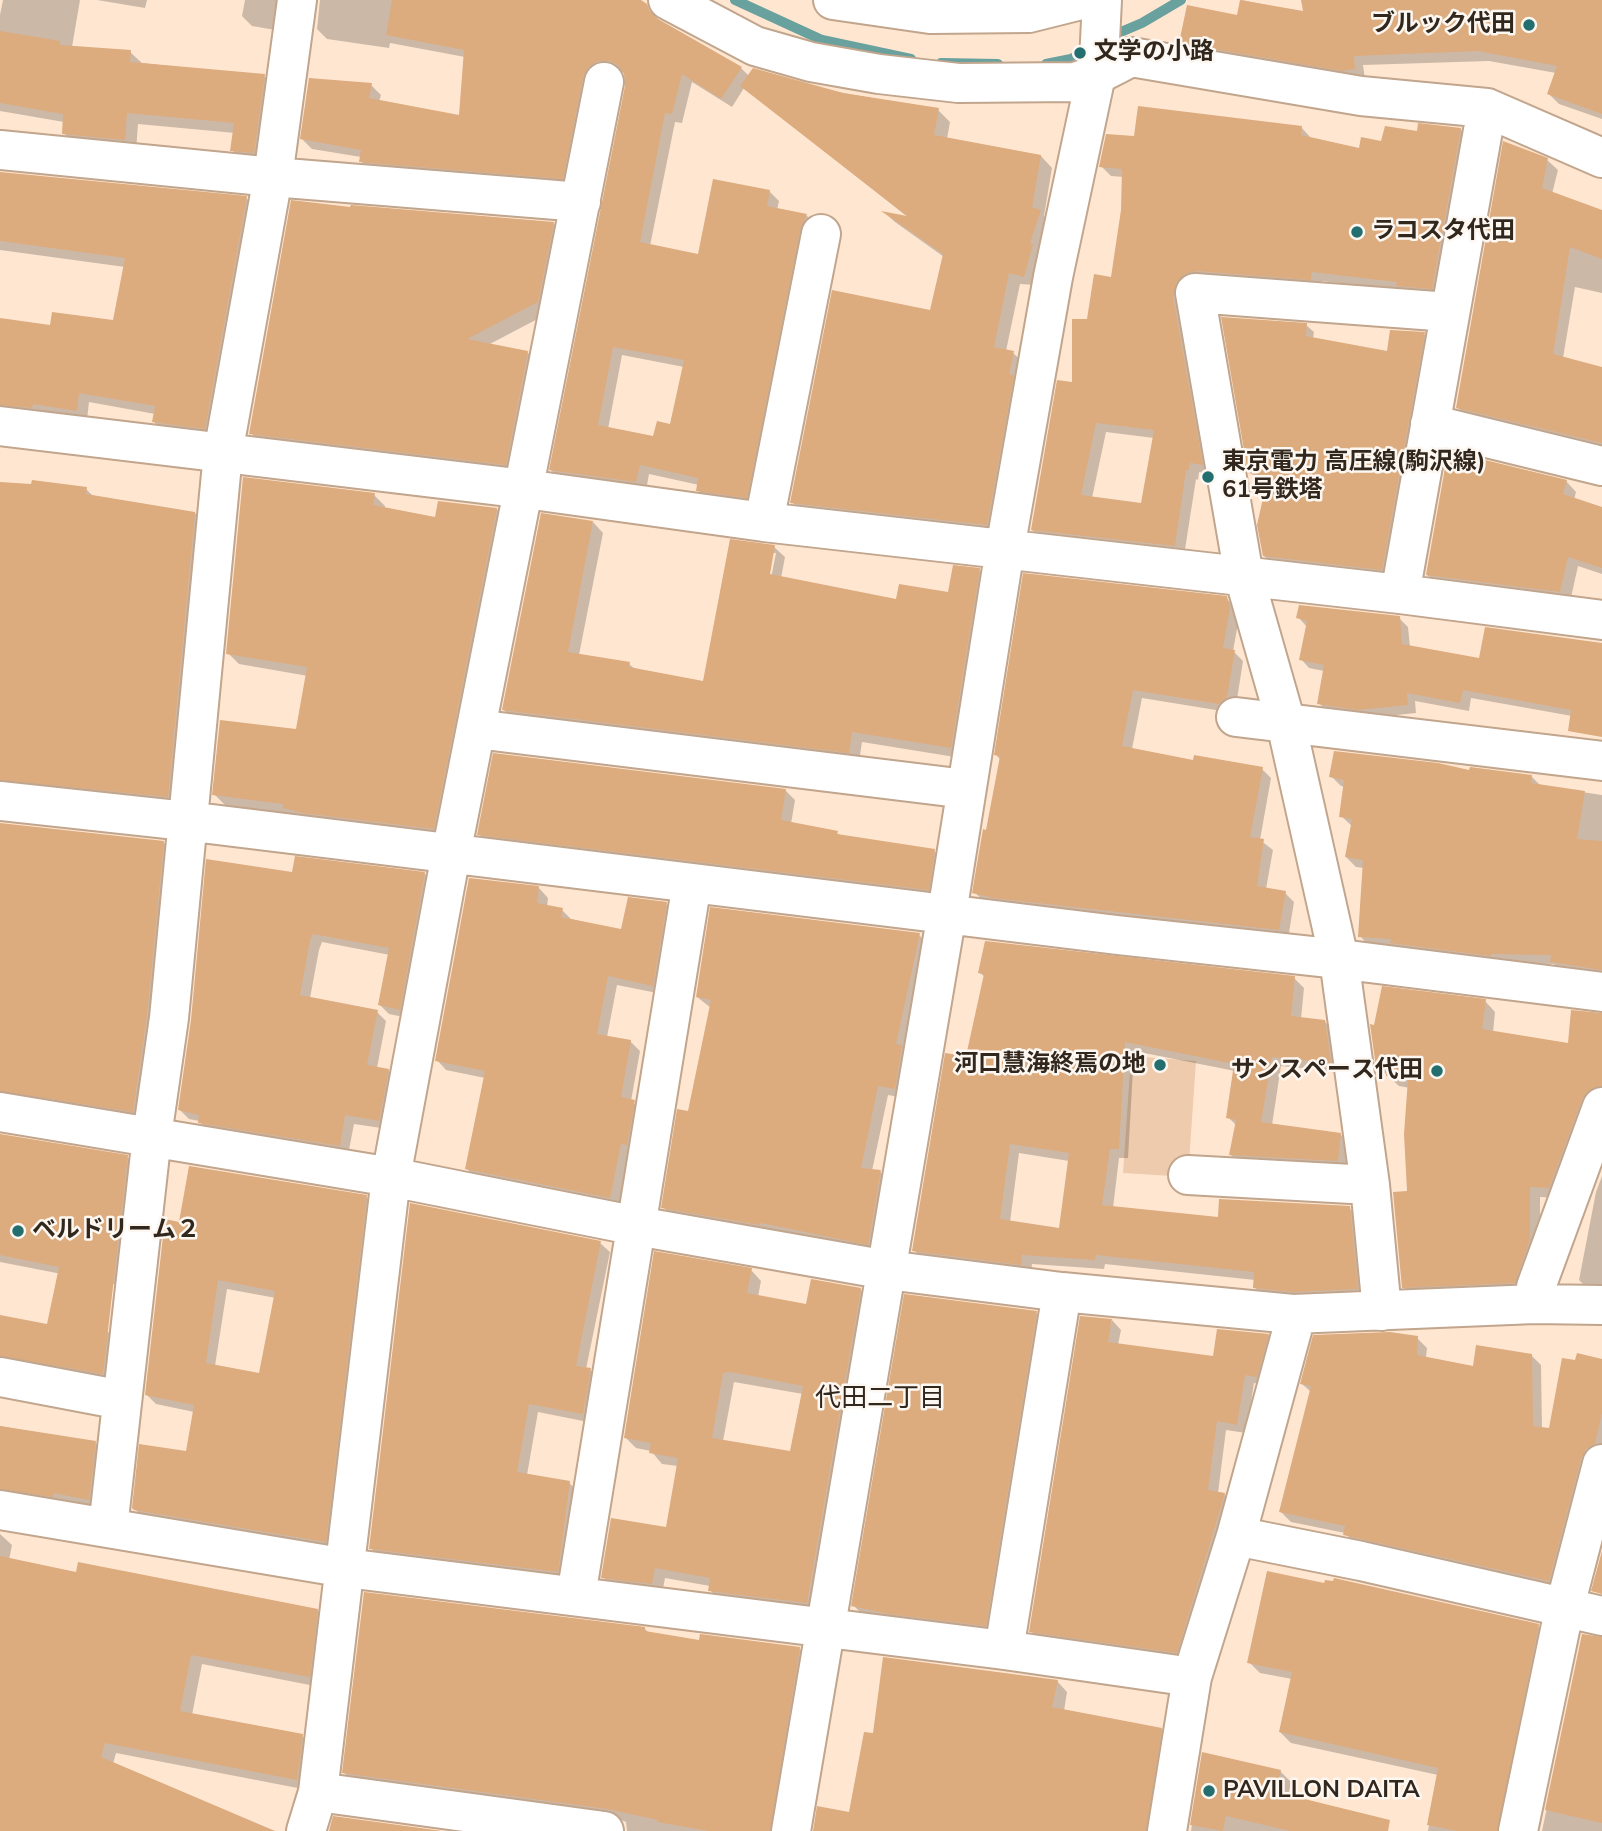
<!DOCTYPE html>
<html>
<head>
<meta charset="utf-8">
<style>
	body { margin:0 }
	canvas { display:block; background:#ffe6d1 }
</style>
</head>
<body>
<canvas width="1602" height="1831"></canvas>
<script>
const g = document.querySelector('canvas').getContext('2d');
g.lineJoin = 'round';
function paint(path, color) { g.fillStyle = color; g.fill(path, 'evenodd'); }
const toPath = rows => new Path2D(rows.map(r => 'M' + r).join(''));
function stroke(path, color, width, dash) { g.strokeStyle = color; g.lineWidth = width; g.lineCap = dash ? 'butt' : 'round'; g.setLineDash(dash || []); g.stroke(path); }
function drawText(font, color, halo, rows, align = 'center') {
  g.font = font + ' "Nunito Sans","Noto Sans JP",sans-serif'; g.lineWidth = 5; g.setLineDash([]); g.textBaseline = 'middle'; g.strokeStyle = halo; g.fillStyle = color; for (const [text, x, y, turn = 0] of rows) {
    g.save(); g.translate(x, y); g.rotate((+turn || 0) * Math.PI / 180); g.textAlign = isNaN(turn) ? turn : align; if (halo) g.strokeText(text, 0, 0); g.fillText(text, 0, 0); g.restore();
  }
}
const green = toPath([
	[1131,1056,1196,1061,1188,1177,1123,1173]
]);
const shadow = toPath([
	[3,0,80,0,72,47,130,52,142,63,264,76,275,87,265,164,243,161,232,150,235,133,138,124,136,151,75,145,64,133,64,122,0,111,0,15],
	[97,0,147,0,145,8],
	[245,0,288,0,281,31,252,26,242,16],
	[320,0,637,0,656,16,659,22,741,68,749,76,938,110,950,122,947,139,1041,156,1052,168,1044,216,1051,223,1036,285,1020,284,1006,351,1013,353,1025,364,998,536,804,514,792,502,932,312,944,257,895,222,886,214,909,218,744,88,732,107,692,82,682,123,675,122,650,246,699,256,769,191,779,201,777,210,806,215,816,225,756,507,708,500,698,490,699,485,649,474,646,491,561,480,551,470,627,86,625,73,619,70,607,71,572,188,370,171,361,161,361,157,312,149,302,139,371,85,381,95,379,102,460,118,465,57,390,43,389,48,327,39,317,29],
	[622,355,684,367,672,426,655,438,608,429],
	[1242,0,1305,13,1303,0,1602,0,1602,119,1559,104,1549,94,1556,73,1489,61,1363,65,1365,79,1191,53,1181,42,1239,18],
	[1301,127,1311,138,1360,150,1419,133,1460,129,1471,139,1442,298,1403,291,1322,281,1321,289,1208,281,1212,474,1199,472,1198,480,1196,479,1184,556,1043,540,1032,530,1073,383,1088,321,1113,279,1122,210,1124,177,1111,176,1101,166,1135,138],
	[1106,432,1154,438,1142,505,1092,498],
	[1547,160,1558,170,1552,194,1602,212,1602,293,1575,287,1563,358,1602,368,1602,450,1468,417,1457,407],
	[0,174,246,198,257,209,215,438,164,432,154,422,155,414,89,402,87,420,0,418,0,320,51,327,115,322,125,267,0,250],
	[553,223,564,234,549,313,488,345,528,353,539,364,517,475,262,444,251,433],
	[1306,325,1314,332,1313,339,1389,353,1424,334,1431,341,1389,576,1272,563,1264,556,1268,482,1258,480,1250,472],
	[1566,481,1576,492,1574,500,1602,509,1602,574,1578,566,1570,602,1438,585,1427,575],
	[0,483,86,489,94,497,195,513,205,524,178,807,0,790],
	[374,495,385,506,385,509,436,519,497,509,508,521,444,840,296,819,291,814,225,805,214,794,298,731,308,676,239,664,228,653],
	[593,522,603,533,579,655,629,664,635,669,704,683,774,547,785,557,781,578,897,601,949,594,979,570,989,581,961,758,862,742,859,762,514,720,504,710],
	[772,553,776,553,770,583,766,582],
	[1226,598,1236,608,1239,618,1233,651,1243,661,1236,706,1228,712,1142,698,1132,749,1194,762,1262,769,1271,778,1260,840,1273,850,1266,889,1285,893,1294,902,1288,939,984,901,974,892,1001,760,996,755],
	[1298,617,1399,618,1408,627,1410,647,1481,660,1602,645,1602,735,1572,716,1471,698,1469,711,1415,701,1416,713,1368,718,1328,712,1319,703,1324,671,1309,668,1301,659,1307,627],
	[1471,772,1531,776,1541,786,1602,795,1602,977,1562,972,1554,964,1501,963,1369,946,1360,936,1364,868,1356,867,1346,857,1352,826,1341,816,1345,787,1341,786,1331,776],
	[786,791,795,800,791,824,837,833,841,836,934,851,943,860,937,898,488,843,479,834],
	[0,825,163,842,174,853,143,1121,0,1103],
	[293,874,425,874,434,883,409,1018,389,1014,380,1005,390,955,322,942,319,950,310,998,377,1012,386,1021,377,1068,388,1070,397,1080,388,1129,354,1124,348,1155,209,1131,199,1121,189,1119,180,1110],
	[539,888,548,898,547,907,562,910,571,919,623,931,666,904,676,913,662,994,617,985,607,1037,630,1041,640,1051,631,1101,643,1111,630,1153,619,1207,477,1179,467,1169,485,1078,446,1070,437,1060],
	[919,935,929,945,905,1098,888,1095,872,1171,880,1172,891,1182,878,1254,674,1218,663,1207,689,1113,711,1008,697,997],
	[980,973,1294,978,1304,988,1301,1019,1324,1021,1334,1031,1340,1072,1281,1066,1272,1125,1340,1134,1350,1144,1347,1170,1240,1165,1231,1155,1237,1126,1228,1117,1235,1071,1134,1051,1128,1158,1119,1158,1113,1208,1220,1219,1349,1208,1359,1217,1367,1299,1265,1297,1255,1288,1255,1280,1105,1264,1104,1269,1032,1264,1031,1274,923,1260,914,1250,968,1058,985,977],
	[1019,1153,1069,1161,1060,1230,1010,1222],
	[1485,1001,1495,1012,1493,1033,1602,1059,1595,1105,1559,1198,1540,1197,1540,1250,1525,1293,1414,1298,1403,1287,1409,1193,1410,1088,1399,1086,1378,1067],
	[0,1136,127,1157,136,1166,123,1286,0,1262],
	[1602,1176,1602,1292,1589,1290,1579,1280,1596,1192],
	[366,1197,376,1206,335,1551,145,1519,134,1508,187,1453,194,1412,156,1404,147,1395,180,1224],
	[227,1289,276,1298,260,1375,215,1366],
	[600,1243,610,1252,586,1369,590,1370,600,1380,593,1423,538,1412,527,1475,569,1483,579,1492,567,1581,380,1558,371,1548],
	[751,1270,761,1281,758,1297,808,1306,860,1289,871,1300,818,1613,720,1601,710,1590,710,1586,665,1578,662,1594,614,1588,603,1577,667,1529,678,1466,662,1464,651,1451,636,1448,626,1438],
	[734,1382,803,1394,791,1453,723,1441],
	[1036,1313,1045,1321,994,1634,862,1614,853,1605],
	[0,1317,48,1326,107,1331,118,1342,114,1384,0,1369],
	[1112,1320,1121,1330,1118,1345,1214,1358,1268,1335,1277,1345,1266,1385,1254,1383,1246,1433,1226,1430,1218,1493,1224,1494,1234,1504,1186,1661,1040,1640,1031,1631],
	[1417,1338,1427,1348,1426,1358,1475,1368,1531,1355,1541,1365,1542,1429,1551,1430,1602,1361,1602,1455,1558,1590,1355,1544,1345,1533,1291,1522,1281,1512,1311,1392,1302,1384],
	[0,1426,95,1443,106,1454,100,1509,0,1502],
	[0,1534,12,1545,9,1560,77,1575,317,1610,328,1621,320,1687,202,1664,192,1715,302,1736,313,1747,308,1790,116,1753,113,1764,271,1831,0,1831],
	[1538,1626,1549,1636,1508,1831,1428,1831,1438,1775,1291,1743,1280,1732,1292,1679,1260,1673,1249,1662],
	[645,1629,649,1633,701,1642,799,1648,810,1659,781,1831,627,1831,626,1822,619,1819,355,1783,344,1773],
	[1583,1636,1602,1638,1602,1831,1542,1831],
	[1057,1681,1067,1692,1064,1711,1161,1729,1172,1740,1157,1831,815,1831,851,1814,875,1735],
	[1203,1754,1280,1771,1291,1782,1288,1797,1360,1831,1191,1831]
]);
const stream = toPath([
	[735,0,822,40,911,59],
	[1109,37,1142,23,1181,0],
	[941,63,998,64],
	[1046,64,1071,59,1092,47]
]);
const building = toPath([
	[392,0,641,0,647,4,650,12,658,19,742,67,721,99,682,74,672,114,665,113,640,242,698,254,713,179,770,190,767,206,807,214,800,230,747,498,696,491,698,478,640,465,636,482,549,470,625,86,624,74,618,65,609,61,598,61,588,67,583,77,563,179,359,162,361,150,300,139,309,78,372,83,369,98,459,115,464,50,386,35],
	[613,347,684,360,670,424,657,421,653,436,598,425],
	[1240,0,1303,11,1301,0,1602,0,1602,114,1547,94,1557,66,1478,51,1354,56,1355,69,1342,71,1179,43,1187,5,1237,15],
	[0,31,60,41,60,45,131,50,130,62,265,74,254,153,230,151,234,123,127,113,125,140,62,134,63,114,0,103],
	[753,68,843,93,939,108,934,135,1041,155,1032,207,1041,210,1030,243,1033,244,1024,277,1009,273,994,347,1014,351,1009,374,1014,375,987,525,790,503,832,290,930,310,943,254,881,211,907,216,740,86],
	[1138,106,1302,126,1301,135,1359,148,1361,137,1381,141,1385,126,1417,131,1418,123,1461,128,1432,289,1396,286,1397,282,1312,272,1311,280,1197,271,1185,274,1176,283,1173,297,1203,465,1190,463,1188,471,1186,470,1175,546,1031,530,1057,380,1072,382,1072,319,1087,319,1094,274,1111,277,1121,210,1122,169,1099,167,1106,134,1134,136],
	[1096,423,1154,430,1141,503,1081,495],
	[1503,141,1548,158,1542,188,1602,210,1602,259,1570,247,1553,354,1602,367,1602,443,1456,408],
	[0,172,247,196,205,429,152,422,155,406,79,393,77,411,33,404,32,408,0,405,0,318,50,325,52,312,113,320,125,258,0,241],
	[291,200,350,207,351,205,554,222,538,302,467,339,528,351,506,465,249,434],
	[1221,317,1307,323,1306,336,1387,351,1390,330,1425,332,1382,570,1263,556,1257,525,1268,476,1248,473],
	[1448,451,1567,480,1563,494,1602,507,1602,568,1568,557,1560,592,1426,575],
	[243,477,375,493,373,505,435,517,438,501,497,508,434,829,302,813,283,808,283,804,212,795,220,720,296,729,307,667,226,654],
	[32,480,87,487,86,494,195,512,168,797,0,780,0,482,31,484],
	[541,513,593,521,568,652,630,662,629,667,703,681,730,539,775,545,770,574,896,599,899,584,948,592,953,565,980,568,951,748,852,732,849,753,502,710],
	[1023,573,1227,596,1230,608,1223,648,1235,650,1227,697,1219,704,1133,690,1122,746,1193,760,1194,755,1263,767,1250,837,1264,839,1257,886,1286,891,1279,930,993,898,972,893,983,829,986,830,1000,756,994,755],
	[1299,605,1400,616,1402,644,1479,658,1485,627,1602,643,1602,737,1568,731,1571,710,1463,690,1460,703,1407,693,1408,705,1358,710,1317,704,1324,665,1299,660,1307,621,1296,618],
	[1334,751,1438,763,1469,770,1470,767,1532,775,1531,783,1585,791,1577,839,1602,841,1602,970,1550,962,1551,955,1491,954,1491,956,1390,943,1391,939,1358,937,1363,860,1345,857,1352,819,1339,817,1344,780,1329,777],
	[493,753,786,789,781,820,838,831,837,834,935,849,929,890,477,835],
	[0,823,164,841,147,1015,133,1112,0,1091],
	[295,856,425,872,400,1010,378,1005,389,948,313,934,310,940,300,995,378,1010,367,1065,389,1069,379,1121,345,1115,340,1146,198,1123,199,1115,178,1110,191,1020,206,859,292,872],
	[469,878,539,886,537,903,563,908,561,917,621,929,628,897,667,902,653,986,608,976,597,1034,631,1040,621,1097,635,1100,627,1145,621,1144,610,1198,465,1169,485,1071,435,1061],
	[710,907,920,933,896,1044,902,1045,895,1089,878,1086,861,1168,881,1170,868,1245,761,1223,760,1225,661,1208,677,1109,688,1111,711,1000,696,997],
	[985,941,1295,976,1291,1016,1325,1020,1331,1063,1272,1057,1261,1122,1341,1133,1338,1161,1229,1155,1236,1120,1226,1118,1234,1064,1125,1042,1119,1149,1110,1149,1102,1205,1218,1217,1219,1199,1350,1206,1358,1289,1294,1292,1253,1288,1254,1272,1096,1255,1095,1260,1022,1255,1021,1265,912,1251,945,1053,966,1056,984,974,978,973],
	[1010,1144,1069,1153,1059,1228,1000,1219],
	[1382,986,1486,999,1482,1029,1568,1043,1571,1010,1602,1013,1602,1086,1589,1090,1582,1099,1549,1188,1530,1187,1530,1239,1515,1283,1402,1288,1393,1192,1407,1191,1404,1134,1408,1079,1386,1076,1387,1069,1376,1067,1370,1024,1374,1025],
	[0,1134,128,1155,103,1374,0,1356,0,1315,47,1324,59,1267,0,1255],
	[189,1166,367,1195,326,1542,134,1510,132,1508,139,1444,186,1451,194,1405,145,1395,165,1219,179,1222],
	[218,1280,275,1291,259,1373,206,1363],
	[410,1203,601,1241,576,1366,591,1368,583,1414,529,1404,517,1472,570,1481,558,1572,369,1549],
	[654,1251,752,1268,747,1293,806,1304,811,1279,861,1288,807,1603,708,1591,710,1578,655,1568,652,1584,601,1578,611,1518,666,1527,678,1458,649,1453,651,1443,624,1438],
	[731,1372,803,1386,790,1451,712,1438,723,1373],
	[904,1294,1037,1311,986,1626,888,1614,851,1606],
	[1080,1316,1112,1319,1108,1342,1213,1356,1217,1329,1269,1334,1257,1377,1245,1375,1237,1425,1217,1421,1208,1490,1225,1493,1177,1653,1029,1632],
	[1390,1332,1418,1336,1417,1355,1473,1366,1476,1345,1532,1354,1533,1426,1549,1428,1562,1358,1575,1360,1577,1353,1602,1359,1602,1413,1595,1444,1586,1449,1581,1458,1549,1581,1343,1535,1345,1526,1279,1512,1311,1386,1300,1384,1313,1335],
	[0,1426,96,1441,89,1500,53,1493,53,1497,0,1489],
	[1602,1551,1602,1594,1591,1591],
	[0,1556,76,1572,78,1562,318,1609,310,1677,191,1655,180,1711,303,1734,297,1780,105,1743,101,1757,275,1831,0,1831],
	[1267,1571,1324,1583,1325,1580,1333,1581,1334,1578,1539,1624,1497,1831,1458,1831,1427,1825,1438,1768,1279,1732,1292,1672,1247,1663],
	[364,1592,645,1627,645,1631,699,1640,700,1634,800,1647,770,1831,708,1831,657,1822,658,1820,607,1809,342,1773],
	[1582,1634,1602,1637,1602,1823,1545,1810],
	[883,1657,1058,1680,1052,1707,1162,1728,1146,1831,813,1831,817,1806,849,1812,864,1732,873,1733],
	[1202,1752,1281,1770,1276,1792,1390,1820,1388,1831,1290,1831,1226,1816,1223,1831,1190,1825],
	[333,1816,442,1831,329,1831]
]);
const minor = toPath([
	[668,0,755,46,811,62,879,74,958,83,1075,82,1096,75,1131,57,1361,96,1487,108,1602,158],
	[833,0,930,14,1029,13,1081,0],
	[0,150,273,177,581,202],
	[1430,424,1602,466],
	[0,426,525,489,764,522,1400,594,1602,620],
	[764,522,821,234],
	[1400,594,1487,108],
	[1236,717,1602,761],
	[476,729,966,789],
	[0,801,186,821,1117,935,1339,959,1602,992],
	[0,1112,391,1177,637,1226,887,1270,1062,1292,1293,1314,1535,1304,1602,1305],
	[1188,1175,1370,1185],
	[1535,1304,1536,1287,1602,1107],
	[1382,1311,1370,1185,1339,959,1286,723,1244,576,1195,293,1449,312],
	[0,1377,122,1400],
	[0,1510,346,1568,1004,1650,1192,1677],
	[108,1528,152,1136,169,1018,223,453,273,177,297,0],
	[1236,1536,1361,1561,1602,1616],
	[576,1596,692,883],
	[1004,1650,1062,1292],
	[318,1792,604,1831],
	[306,1831,318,1792,391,1177,451,854,604,82],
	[791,1831,947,913,1005,549,1053,277,1099,61,1102,0],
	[1167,1831,1192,1677,1236,1536,1293,1327,1293,1314],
	[1518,1831,1565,1606,1602,1464]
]);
const markers = [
	[1529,25,7,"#236e6e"],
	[1080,53,7,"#236e6e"],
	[1357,232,7,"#236e6e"],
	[1208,477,7,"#236e6e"],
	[1160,1065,7,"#236e6e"],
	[1437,1071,7,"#236e6e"],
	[18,1231,7,"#236e6e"],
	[1209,1791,7,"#236e6e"]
];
const poiNames = [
	["ブルック代田",1515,25,"right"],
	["文学の小路",1094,53],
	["ラコスタ代田",1371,232],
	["東京電力 高圧線(駒沢線)",1222,463],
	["61号鉄塔",1222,491],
	["河口慧海終焉の地",1146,1065,"right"],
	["サンスペース代田",1423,1071,"right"],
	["ベルドリーム２",32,1231],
	["PAVILLON DAITA",1223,1791]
];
const neighbourhoodNames = [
	["代田二丁目",880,1400]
];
paint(green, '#eecbad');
paint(shadow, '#0003');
stroke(stream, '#69a19e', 10);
paint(building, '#dcab7e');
stroke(minor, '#c1a58c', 42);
stroke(minor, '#fff', 38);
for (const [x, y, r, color] of markers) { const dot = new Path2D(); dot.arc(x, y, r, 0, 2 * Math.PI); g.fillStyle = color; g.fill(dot); stroke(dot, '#fdf7f2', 2.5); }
drawText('bold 24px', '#32271d', '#fdf7f2', poiNames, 'left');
drawText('26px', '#32271d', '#fdf7f2', neighbourhoodNames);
</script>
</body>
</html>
